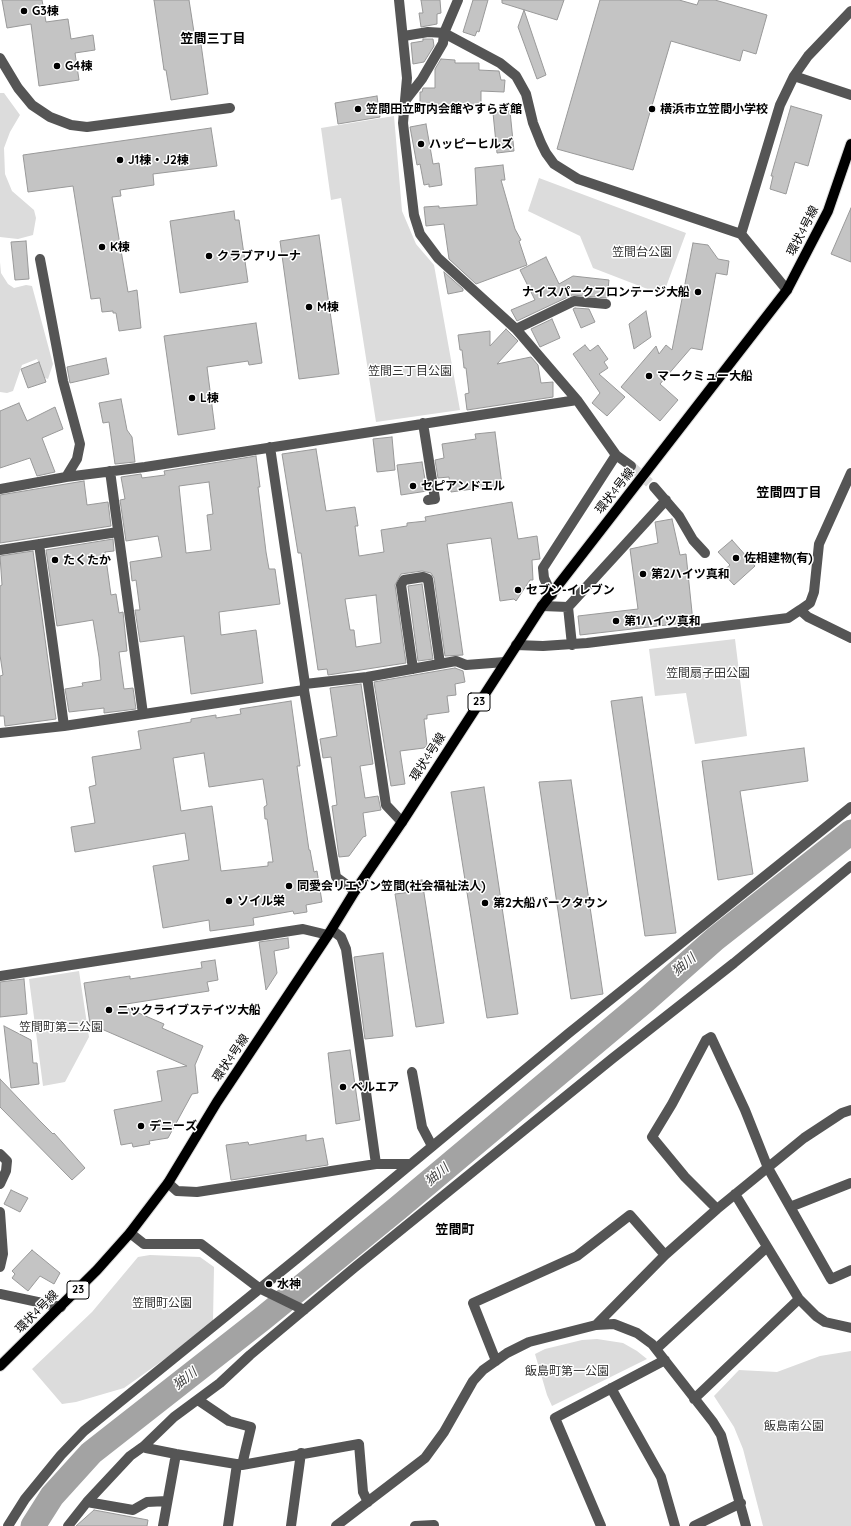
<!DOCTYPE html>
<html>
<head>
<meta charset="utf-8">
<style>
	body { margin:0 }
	canvas { display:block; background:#fff }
</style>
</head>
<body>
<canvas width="851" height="1526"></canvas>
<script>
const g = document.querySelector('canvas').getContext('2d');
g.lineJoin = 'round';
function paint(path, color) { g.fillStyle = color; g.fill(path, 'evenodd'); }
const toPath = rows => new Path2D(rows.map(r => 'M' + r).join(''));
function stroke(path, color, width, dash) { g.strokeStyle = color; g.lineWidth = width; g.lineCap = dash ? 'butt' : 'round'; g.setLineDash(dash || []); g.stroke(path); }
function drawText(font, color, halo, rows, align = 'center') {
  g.font = font + ' Quicksand,"Noto Sans JP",sans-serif'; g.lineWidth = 3; g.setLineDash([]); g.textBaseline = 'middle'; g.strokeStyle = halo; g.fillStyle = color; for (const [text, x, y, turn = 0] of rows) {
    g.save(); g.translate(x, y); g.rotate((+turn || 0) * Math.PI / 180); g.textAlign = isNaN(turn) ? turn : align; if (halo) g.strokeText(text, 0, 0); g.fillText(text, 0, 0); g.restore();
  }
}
const green = toPath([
	[0,93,4,93,20,115,10,132,4,148,5,174,12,191,34,210,36,218,33,235,18,239,0,237],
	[394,116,402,211,416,244,434,265,460,410,376,422,341,198,331,200,321,128],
	[539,178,686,233,663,295,593,268,580,236,528,211],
	[0,262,1,273,8,284,14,288,26,285,32,286,53,364,48,379,45,378,37,359,22,365,13,391,7,393,0,392],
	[735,639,747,736,695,744,686,693,655,696,649,649],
	[79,971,89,1037,65,1082,43,1086,29,979],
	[150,1255,200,1257,214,1267,213,1321,190,1341,124,1388,76,1402,62,1404,32,1369,92,1312,138,1257],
	[597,1339,623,1343,637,1351,647,1359,552,1406,547,1395,535,1354,545,1349,582,1340],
	[851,1351,851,1526,763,1526,743,1449,734,1427,714,1396,739,1370,777,1372,820,1356]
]);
const river = toPath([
	[33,1526,52,1496,91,1453,262,1319,398,1208,646,1000,715,939,851,832]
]);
const building = toPath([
	[2,0,42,0,46,22,68,19,71,39,93,35,95,50,75,53,79,80,39,86,31,24,7,28,2,0],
	[154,0,189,0,196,45,201,44,208,94,171,100,166,70,164,70,154,0],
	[421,0,440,0,441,13,437,14,437,24,421,27,419,13,423,13,421,0],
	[473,0,488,0,479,32,477,31,475,36,463,32,473,0],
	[502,0,564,0,557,20,502,3,502,0],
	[600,0,679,0,697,5,699,0,715,0,767,15,756,54,743,50,740,61,671,41,633,170,557,149,600,0],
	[524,10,546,75,537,79,518,27,524,10],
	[423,39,433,39,434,46,424,62,413,64,411,43,423,41,423,39],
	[441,59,455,60,455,63,479,63,479,70,499,71,501,80,505,80,504,92,481,91,481,107,420,107,420,92,422,92,423,88,435,88,435,69,441,59],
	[377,96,380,117,338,124,335,103,377,96],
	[791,106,822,115,808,166,795,162,786,194,770,189,773,176,771,176,791,106],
	[510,111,514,151,497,153,493,113,510,111],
	[426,124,433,164,439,163,442,185,429,187,429,184,424,185,420,164,417,165,410,127,426,124],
	[211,128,217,166,153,174,154,185,120,190,121,196,112,197,128,292,137,290,141,328,119,331,116,313,113,313,113,311,102,312,100,298,91,299,73,186,28,192,23,155,211,128],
	[503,165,505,180,501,180,515,229,521,240,519,241,527,265,476,284,449,259,444,224,426,226,424,207,439,206,439,208,477,205,475,168,503,165],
	[851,208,851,262,831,254,851,208],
	[234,211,235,220,239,220,248,282,180,293,170,221,234,211],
	[319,235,339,374,299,379,280,241,319,235],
	[26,241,29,279,15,280,11,242,26,241],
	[693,243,708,245,718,259,729,261,727,275,716,273,702,350,691,348,660,384,678,400,660,421,621,387,656,346,659,354,666,345,672,350,693,243],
	[546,257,559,284,573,276,609,280,607,298,572,295,517,321,511,310,535,300,520,270,546,257],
	[444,272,463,289,463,291,448,294,444,272],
	[575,308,589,309,595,322,581,328,573,309,575,308],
	[646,311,651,337,634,349,629,324,646,311],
	[552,319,560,338,540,347,531,329,552,319],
	[256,323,262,363,249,365,248,361,207,367,215,429,178,435,164,336,256,323],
	[506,329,518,341,497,364,531,357,538,365,541,383,553,382,553,397,467,410,465,394,469,393,466,368,464,368,462,350,460,350,458,335,490,331,490,346,506,329],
	[585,345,590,351,598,345,608,359,604,362,608,368,599,374,625,397,607,416,592,403,600,393,573,354,585,345],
	[106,358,109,374,70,383,67,367,106,358],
	[39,362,46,382,28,388,21,369,39,362],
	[121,399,127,430,132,437,135,462,115,464,109,422,103,423,99,403,121,399],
	[19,403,27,421,55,407,63,429,42,438,55,472,37,476,30,458,0,468,0,411,19,403],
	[495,432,502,485,451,492,449,477,438,478,435,460,444,458,442,444,476,439,475,434,495,432],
	[392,437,395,470,377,472,373,439,392,437],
	[316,449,326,511,355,507,358,526,355,526,359,556,384,552,381,530,407,526,407,523,426,521,425,517,512,502,518,539,537,536,540,559,532,560,533,580,530,580,516,601,514,599,500,601,491,538,447,544,463,655,445,656,434,578,431,573,422,571,401,574,395,585,406,663,328,675,327,669,318,670,301,553,298,553,282,454,316,449],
	[376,595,381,643,356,647,354,630,350,630,345,599,376,595],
	[256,456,260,487,258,487,266,552,269,569,275,569,280,604,219,612,221,635,256,630,263,683,191,694,184,636,140,642,135,610,140,610,136,580,132,581,130,562,162,557,158,536,126,541,120,500,125,499,121,477,141,474,142,478,165,475,164,471,256,456],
	[209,482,213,514,207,515,211,550,186,553,179,486,209,482],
	[422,462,427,491,401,495,397,465,422,462],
	[84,481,87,505,108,502,111,526,0,543,0,495,84,481],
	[672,519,680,555,686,554,693,622,580,635,578,616,638,609,630,549,658,543,655,522,672,519],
	[113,539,114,551,105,552,111,595,116,594,119,613,123,612,127,651,119,652,124,689,133,688,136,709,104,713,104,708,69,712,65,689,83,686,82,683,101,680,99,657,93,620,57,626,46,550,113,539],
	[732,540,755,566,734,585,722,572,730,565,718,552,732,540],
	[33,551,56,719,5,726,4,716,0,716,0,676,3,675,0,655,0,586,2,585,0,556,33,551],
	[422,584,433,659,418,661,408,586,422,584],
	[455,668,463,671,465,682,455,684,456,695,447,696,449,712,427,715,427,719,424,719,427,745,424,748,400,751,405,784,391,786,374,682,455,668],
	[361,684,373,764,360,766,365,798,378,796,381,810,363,813,366,836,363,837,349,856,339,857,332,806,337,805,331,757,323,758,320,739,337,736,330,688,361,684],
	[642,697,676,933,645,936,611,701,642,697],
	[291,701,300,766,297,766,309,850,310,850,314,872,317,871,322,902,306,905,307,912,294,914,293,911,253,918,254,925,210,931,209,920,163,928,153,866,189,860,185,833,75,852,71,827,95,823,89,787,96,785,92,757,141,749,138,731,191,722,191,719,216,715,216,718,241,714,240,709,291,701],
	[204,753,209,787,263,779,267,805,264,807,265,819,267,819,273,862,268,862,268,866,221,871,212,806,181,811,173,758,204,753],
	[804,748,808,781,740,791,753,874,718,880,702,761,804,748],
	[571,780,603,994,571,999,539,782,571,780],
	[484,787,518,1014,487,1018,451,792,484,787],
	[422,880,444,1023,416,1027,395,894,411,892,410,882,422,880],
	[288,938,289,948,274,951,277,973,266,990,259,942,288,938],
	[383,953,393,1036,365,1039,354,957,383,953],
	[215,960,218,980,207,982,209,991,120,1005,164,1024,162,1028,203,1046,195,1065,198,1093,192,1094,168,1138,149,1141,150,1144,133,1147,132,1143,121,1145,114,1110,162,1101,157,1071,187,1066,90,1024,84,983,130,976,130,979,202,968,201,962,215,960],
	[24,979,27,1014,0,1017,0,982,24,979],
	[4,1026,31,1040,33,1063,37,1063,39,1084,11,1088,4,1026],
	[350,1050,360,1120,336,1124,328,1053,350,1050],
	[0,1079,40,1121,53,1134,54,1133,85,1168,72,1180,0,1107,0,1079],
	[306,1135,306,1141,323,1138,328,1165,231,1180,226,1145,248,1142,249,1145,306,1135],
	[11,1190,28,1198,20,1212,4,1204,11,1190],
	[32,1250,60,1273,54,1284,40,1276,28,1291,12,1278,15,1274,12,1271,32,1250],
	[94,1510,148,1520,147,1526,76,1526,94,1510]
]);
const minorTunnel = toPath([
	[631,466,654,487]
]);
const minor = toPath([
	[399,0,407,78,403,123,414,215,420,234,438,258,516,329,577,400,616,455,631,466],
	[404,36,428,32,444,33,500,63,516,76,526,94,533,123,541,143,546,153,554,164,578,179,741,234,787,290],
	[0,58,18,88,32,105,50,117,71,125,87,127,230,108],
	[794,76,851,95],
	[405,101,422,79,443,43,444,33,458,0],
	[741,234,780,105,794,76,808,56,851,11],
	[40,259,63,381,80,444,77,459,66,477],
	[516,329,574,301,606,304],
	[423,423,435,499,428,500],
	[270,447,305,684,304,690,336,877,355,891],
	[110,471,143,714],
	[654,487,679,516,693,540,705,553],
	[0,489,66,477,145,467,577,400],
	[39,544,64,726],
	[0,550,118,532],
	[552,595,544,578,543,568,616,455],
	[542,606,568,607,666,500],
	[568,607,572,645],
	[800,610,810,603,814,592,819,544,851,473],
	[516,645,543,646,587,643,788,618,800,610,808,617,851,638],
	[413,669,401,585,404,580,423,577,428,579,440,664],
	[367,677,386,805,402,822],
	[305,684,367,677,456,661,466,665,505,662],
	[0,733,64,726,304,690],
	[0,976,303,929,328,935],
	[412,1072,422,1127,432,1146],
	[0,1154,7,1161,6,1171,0,1184],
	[376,1164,411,1164],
	[168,1183,177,1191,197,1192,376,1164,346,949,341,937,332,930],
	[735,1194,799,1299,816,1316,825,1322,851,1328],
	[790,1207,851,1183],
	[717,1209,685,1177,652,1137,672,1104,706,1040,711,1037,745,1110,768,1168,831,1279,851,1270],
	[0,1212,3,1254,0,1267],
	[130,1233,144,1244,201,1244,259,1288,304,1310],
	[0,1294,61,1307],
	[596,1325,665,1255,717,1209,804,1138,842,1113,851,1110],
	[656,1349,767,1247],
	[496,1361,473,1303,577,1256,630,1215,665,1255],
	[611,1388,661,1477,675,1526],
	[694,1399,799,1299],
	[198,1400,229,1421,251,1427,242,1465],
	[144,1446,146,1448,176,1454,242,1465,359,1444,363,1492,368,1502],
	[87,1502,133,1510,147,1502,167,1501],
	[8,1526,25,1499,61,1455,84,1431,300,1256,569,1033,851,807],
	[68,1526,87,1502,130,1456,144,1446,174,1417,220,1383,250,1355,354,1268,613,1058,734,963,851,866],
	[163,1526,176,1454],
	[228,1526,237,1464],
	[291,1526,301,1453],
	[336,1526,425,1458,444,1432,473,1381,483,1370,507,1353,529,1342,596,1325,614,1324,637,1333,652,1344,713,1422,721,1435,746,1526],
	[415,1526,434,1525],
	[601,1526,555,1418,665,1360],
	[694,1526,741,1503]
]);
const major = toPath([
	[0,1366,97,1270,130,1233,168,1183,217,1102,328,935,355,891,402,822,542,606,787,290,828,211,851,144]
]);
const markers = [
	[24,11,4,"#000"],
	[57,66,4,"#000"],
	[358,109,4,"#000"],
	[652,109,4,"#000"],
	[421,144,4,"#000"],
	[120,160,4,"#000"],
	[102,247,4,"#000"],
	[209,256,4,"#000"],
	[698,292,4,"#000"],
	[309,307,4,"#000"],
	[649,376,4,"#000"],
	[192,398,4,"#000"],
	[413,486,4,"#000"],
	[736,558,4,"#000"],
	[55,560,4,"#000"],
	[643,574,4,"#000"],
	[518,590,4,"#000"],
	[616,621,4,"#000"],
	[289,886,4,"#000"],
	[229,901,4,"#000"],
	[485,903,4,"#000"],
	[109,1010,4,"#000"],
	[343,1087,4,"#000"],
	[141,1126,4,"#000"],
	[269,1284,4,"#000"]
];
const shields = [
	[479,702,22],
	[78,1290,22]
];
const shieldNames = [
	["23",479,702],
	["23",78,1290]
];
const poiNames = [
	["G3棟",32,11],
	["G4棟",65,66],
	["笠間田立町内会館やすらぎ館",366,109],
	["横浜市立笠間小学校",660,109],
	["ハッピーヒルズ",429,144],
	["J1棟・J2棟",128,160],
	["K棟",110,247],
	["クラブアリーナ",217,256],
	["ナイスパークフロンテージ大船",690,292,"right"],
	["M棟",317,307],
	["マークミュー大船",657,376],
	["L棟",200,398],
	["セピアンドエル",421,486],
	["佐相建物(有)",744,558],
	["たくたか",63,560],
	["第2ハイツ真和",651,574],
	["セブン-イレブン",526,590],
	["第1ハイツ真和",624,621],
	["同愛会リエゾン笠間(社会福祉法人)",297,886],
	["ソイル栄",237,901],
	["第2大船パークタウン",493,903],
	["ニックライブステイツ大船",117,1010],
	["ベルエア",351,1087],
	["デニーズ",149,1126],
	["水神",277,1284]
];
const streetNames = [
	["環状4号線",803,231,-63],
	["環状4号線",615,491,-52],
	["環状4号線",428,757,-57],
	["環状4号線",231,1058,-56],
	["環状4号線",37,1312,-45]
];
const parkNames = [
	["笠間台公園",642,252],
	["笠間三丁目公園",410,371],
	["笠間扇子田公園",708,673],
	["笠間町第二公園",61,1027],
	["笠間町公園",162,1303],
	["飯島町第一公園",567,1371],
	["飯島南公園",794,1426]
];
const neighbourhoodNames = [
	["笠間三丁目",213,39],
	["笠間四丁目",789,493],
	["笠間町",455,1230]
];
const waterNames = [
	["㹨川",684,965,-40],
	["㹨川",437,1175,-40],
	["㹨川",185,1379,-38]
];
paint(green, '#dcdcdc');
stroke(river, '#a3a3a3', 25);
paint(building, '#c4c4c4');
stroke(building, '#999', 1);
stroke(minorTunnel, '#d9d9d9', 10, [10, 5]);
stroke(major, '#dbdbdb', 12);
stroke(minor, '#555', 10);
stroke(major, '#000', 10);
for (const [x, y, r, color] of markers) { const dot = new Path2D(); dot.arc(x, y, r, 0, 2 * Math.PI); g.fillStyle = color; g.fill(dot); stroke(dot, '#fff', 1.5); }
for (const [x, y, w] of shields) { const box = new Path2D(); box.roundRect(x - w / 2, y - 9, w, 18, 3); g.fillStyle = '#fff'; g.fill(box); stroke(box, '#000', 1); }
drawText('bold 11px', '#000', null, shieldNames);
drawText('bold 12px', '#000', '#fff', poiNames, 'left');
drawText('12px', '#000', '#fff', streetNames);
drawText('12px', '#333', '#fff', parkNames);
drawText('bold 13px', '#000', '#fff', neighbourhoodNames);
drawText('italic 13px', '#444', '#fff', waterNames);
</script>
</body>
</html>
